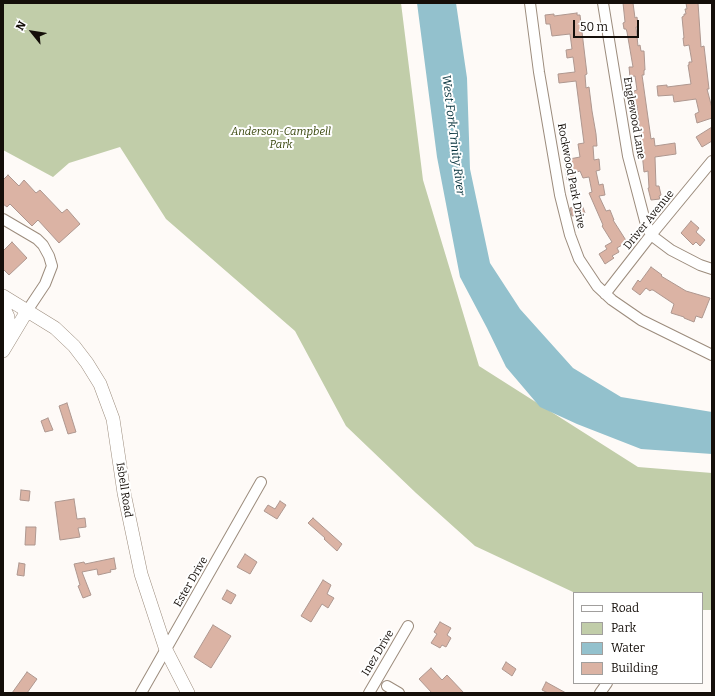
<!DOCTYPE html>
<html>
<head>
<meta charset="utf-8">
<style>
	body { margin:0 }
	#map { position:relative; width:715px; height:696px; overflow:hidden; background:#fefaf7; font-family:Bitter,serif }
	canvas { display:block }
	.frame { position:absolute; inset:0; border:4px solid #140e09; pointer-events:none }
	.legend { position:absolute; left:573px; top:592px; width:130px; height:92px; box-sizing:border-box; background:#fff; border:1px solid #a19f9d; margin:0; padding:5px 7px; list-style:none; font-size:12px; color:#140e09 }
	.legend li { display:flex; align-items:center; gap:8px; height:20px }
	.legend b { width:20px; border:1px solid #a19f9d }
	.north { position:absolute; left:12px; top:12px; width:40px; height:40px; -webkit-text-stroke:3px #fff; paint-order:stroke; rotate:300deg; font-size:11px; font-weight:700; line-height:16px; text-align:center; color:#140e09 }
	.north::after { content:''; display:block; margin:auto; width:14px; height:18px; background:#140e09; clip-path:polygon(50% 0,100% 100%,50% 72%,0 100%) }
	.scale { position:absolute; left:573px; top:20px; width:66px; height:18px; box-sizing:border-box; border:2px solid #140e09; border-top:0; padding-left:5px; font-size:12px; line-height:14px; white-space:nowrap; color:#140e09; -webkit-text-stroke:3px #fff; paint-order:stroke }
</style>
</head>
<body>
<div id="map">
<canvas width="715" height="696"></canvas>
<div class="frame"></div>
<ul class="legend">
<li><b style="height:5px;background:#fff"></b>Road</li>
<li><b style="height:11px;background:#c1cda9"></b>Park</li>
<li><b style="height:11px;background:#93c1cd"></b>Water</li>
<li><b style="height:11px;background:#dbb3a4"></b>Building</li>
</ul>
<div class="north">N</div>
<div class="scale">50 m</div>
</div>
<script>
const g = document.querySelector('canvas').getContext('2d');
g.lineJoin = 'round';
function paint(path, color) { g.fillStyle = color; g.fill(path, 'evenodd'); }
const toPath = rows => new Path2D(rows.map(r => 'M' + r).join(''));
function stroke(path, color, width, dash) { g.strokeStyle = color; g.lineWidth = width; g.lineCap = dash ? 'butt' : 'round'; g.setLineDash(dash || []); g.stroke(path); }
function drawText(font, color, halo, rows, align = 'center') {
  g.font = font + ' Bitter,serif'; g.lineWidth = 4; g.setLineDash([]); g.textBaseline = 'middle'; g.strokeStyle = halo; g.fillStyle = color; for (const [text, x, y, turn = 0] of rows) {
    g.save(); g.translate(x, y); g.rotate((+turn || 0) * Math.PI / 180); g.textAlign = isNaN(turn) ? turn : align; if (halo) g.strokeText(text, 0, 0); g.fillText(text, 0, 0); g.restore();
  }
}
const green = toPath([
	[3,3,401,3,423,180,479,366,638,467,712,473,712,610,702,610,702,593,573,592,475,546,416,493,346,426,295,331,166,219,120,147,69,163,53,177,3,150]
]);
const water = toPath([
	[417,3,456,3,467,78,470,169,490,263,520,309,573,368,621,397,712,412,712,454,641,449,577,424,540,407,506,367,487,328,460,277,437,157]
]);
const building = toPath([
	[623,3,633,3,635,18,637,17,638,27,636,27,638,46,640,45,641,51,644,51,645,70,644,70,644,75,642,75,651,139,654,138,655,146,675,143,676,154,655,157,656,186,659,186,661,195,659,196,660,199,651,200,648,188,649,188,648,171,644,172,637,105,634,105,633,95,634,95,634,91,637,90,635,76,630,77,629,67,633,67,627,32,626,29,624,29,623,23,625,22,623,3],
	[686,3,698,3,701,47,704,46,709,89,707,89,712,108,712,118,697,123,695,114,699,112,696,99,674,102,673,95,658,96,657,86,667,85,667,87,691,84,688,65,689,65,689,62,692,62,689,45,684,46,683,38,684,38,682,17,684,16,684,14,686,14,685,9,687,9,686,3],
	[577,13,577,15,580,15,587,74,585,75,586,88,589,87,592,111,596,134,597,146,593,146,594,160,599,159,600,170,596,171,599,185,603,184,605,195,599,196,606,211,610,210,614,220,613,220,627,242,617,248,619,252,612,256,614,258,605,264,599,254,607,249,605,246,612,242,602,226,603,225,589,193,592,192,589,177,583,178,580,171,574,173,576,179,567,180,564,160,580,157,578,144,584,143,576,81,559,83,558,74,575,72,573,57,567,58,566,50,572,49,570,34,552,36,550,24,546,24,545,15,554,14,554,16,577,13],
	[712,127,712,141,702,147,696,137,712,127],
	[8,175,19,186,24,180,36,193,40,190,62,213,67,209,80,224,59,243,38,220,32,226,10,204,7,207,3,204,3,180,8,175],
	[582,205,585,213,572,216,570,208,582,205],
	[691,221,699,228,696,232,705,240,700,246,696,242,693,245,681,233,691,221],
	[12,242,27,258,9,275,3,269,3,251,12,242],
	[651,267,662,275,661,276,686,291,710,298,702,318,696,316,694,322,684,318,684,317,671,313,674,304,653,290,651,290,650,291,646,288,640,295,632,289,638,280,640,282,651,267],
	[67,403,76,432,68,434,59,406,67,403],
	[48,418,53,430,45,432,41,421,48,418],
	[21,490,30,491,29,501,20,500,21,490],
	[74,499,77,519,85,518,86,527,78,528,80,537,60,540,55,502,74,499],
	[280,501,286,505,277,519,264,511,268,505,275,509,280,501],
	[313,518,342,544,337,551,324,539,325,538,308,523,313,518],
	[26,527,36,527,35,545,25,545,26,527],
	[245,554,257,562,250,574,237,567,245,554],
	[114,558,116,569,110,570,111,572,98,575,97,569,82,572,91,595,83,598,78,586,80,585,74,564,84,562,85,564,114,558],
	[19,563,25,564,24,576,17,575,19,563],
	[323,580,331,585,327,594,334,598,328,608,322,604,311,622,301,616,323,580],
	[227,590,236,595,231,604,222,599,227,590],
	[440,622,451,628,447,635,451,638,446,647,442,645,440,648,431,643,437,634,434,632,440,622],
	[213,625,231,636,211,668,194,657,213,625],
	[506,662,516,669,512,676,502,669,506,662],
	[431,668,442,680,447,675,464,693,432,693,419,679,431,668],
	[27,672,37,679,27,693,12,693,27,672],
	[546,682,566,693,548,693,542,690,546,682]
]);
const minor = toPath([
	[530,3,539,72,560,195,570,235,579,259,597,286,612,300,641,320,712,355],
	[603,3,628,156,645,221,651,235,671,250,700,265,712,269],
	[3,219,37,239,43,245,49,256,52,266,45,284,27,311],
	[605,294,651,235,712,161],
	[387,686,399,693],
	[141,693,261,482],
	[369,693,408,626],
	[600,693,607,683]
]);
const tertiary = toPath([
	[3,296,55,328,74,346,87,363,100,384,113,419,124,493,141,574,166,650,188,693],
	[3,306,8,317,8,342],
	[3,351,27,311]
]);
const streetNames = [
	["Englewood Lane",634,118,80],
	["Rockwood Park Drive",571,176,79],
	["Driver Avenue",649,220,-51],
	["Isbell Road",124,490,81],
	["Ester Drive",191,582,-60],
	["Inez Drive",378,653,-59]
];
const parkNames = [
	["Anderson-Campbell",281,132],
	["Park",281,145]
];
const waterNames = [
	["West Fork Trinity River",453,135,83]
];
paint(green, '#c1cda9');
paint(water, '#93c1cd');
paint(building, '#dbb3a4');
stroke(building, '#ae978f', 1);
stroke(minor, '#9c8c7d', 12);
stroke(tertiary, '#9c8c7d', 14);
stroke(minor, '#fff', 10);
stroke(tertiary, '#fff', 13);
drawText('11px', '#140e09', '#fff', streetNames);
drawText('italic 11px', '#37450a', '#fff', parkNames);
drawText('italic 12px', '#03303a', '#fff', waterNames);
</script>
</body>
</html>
